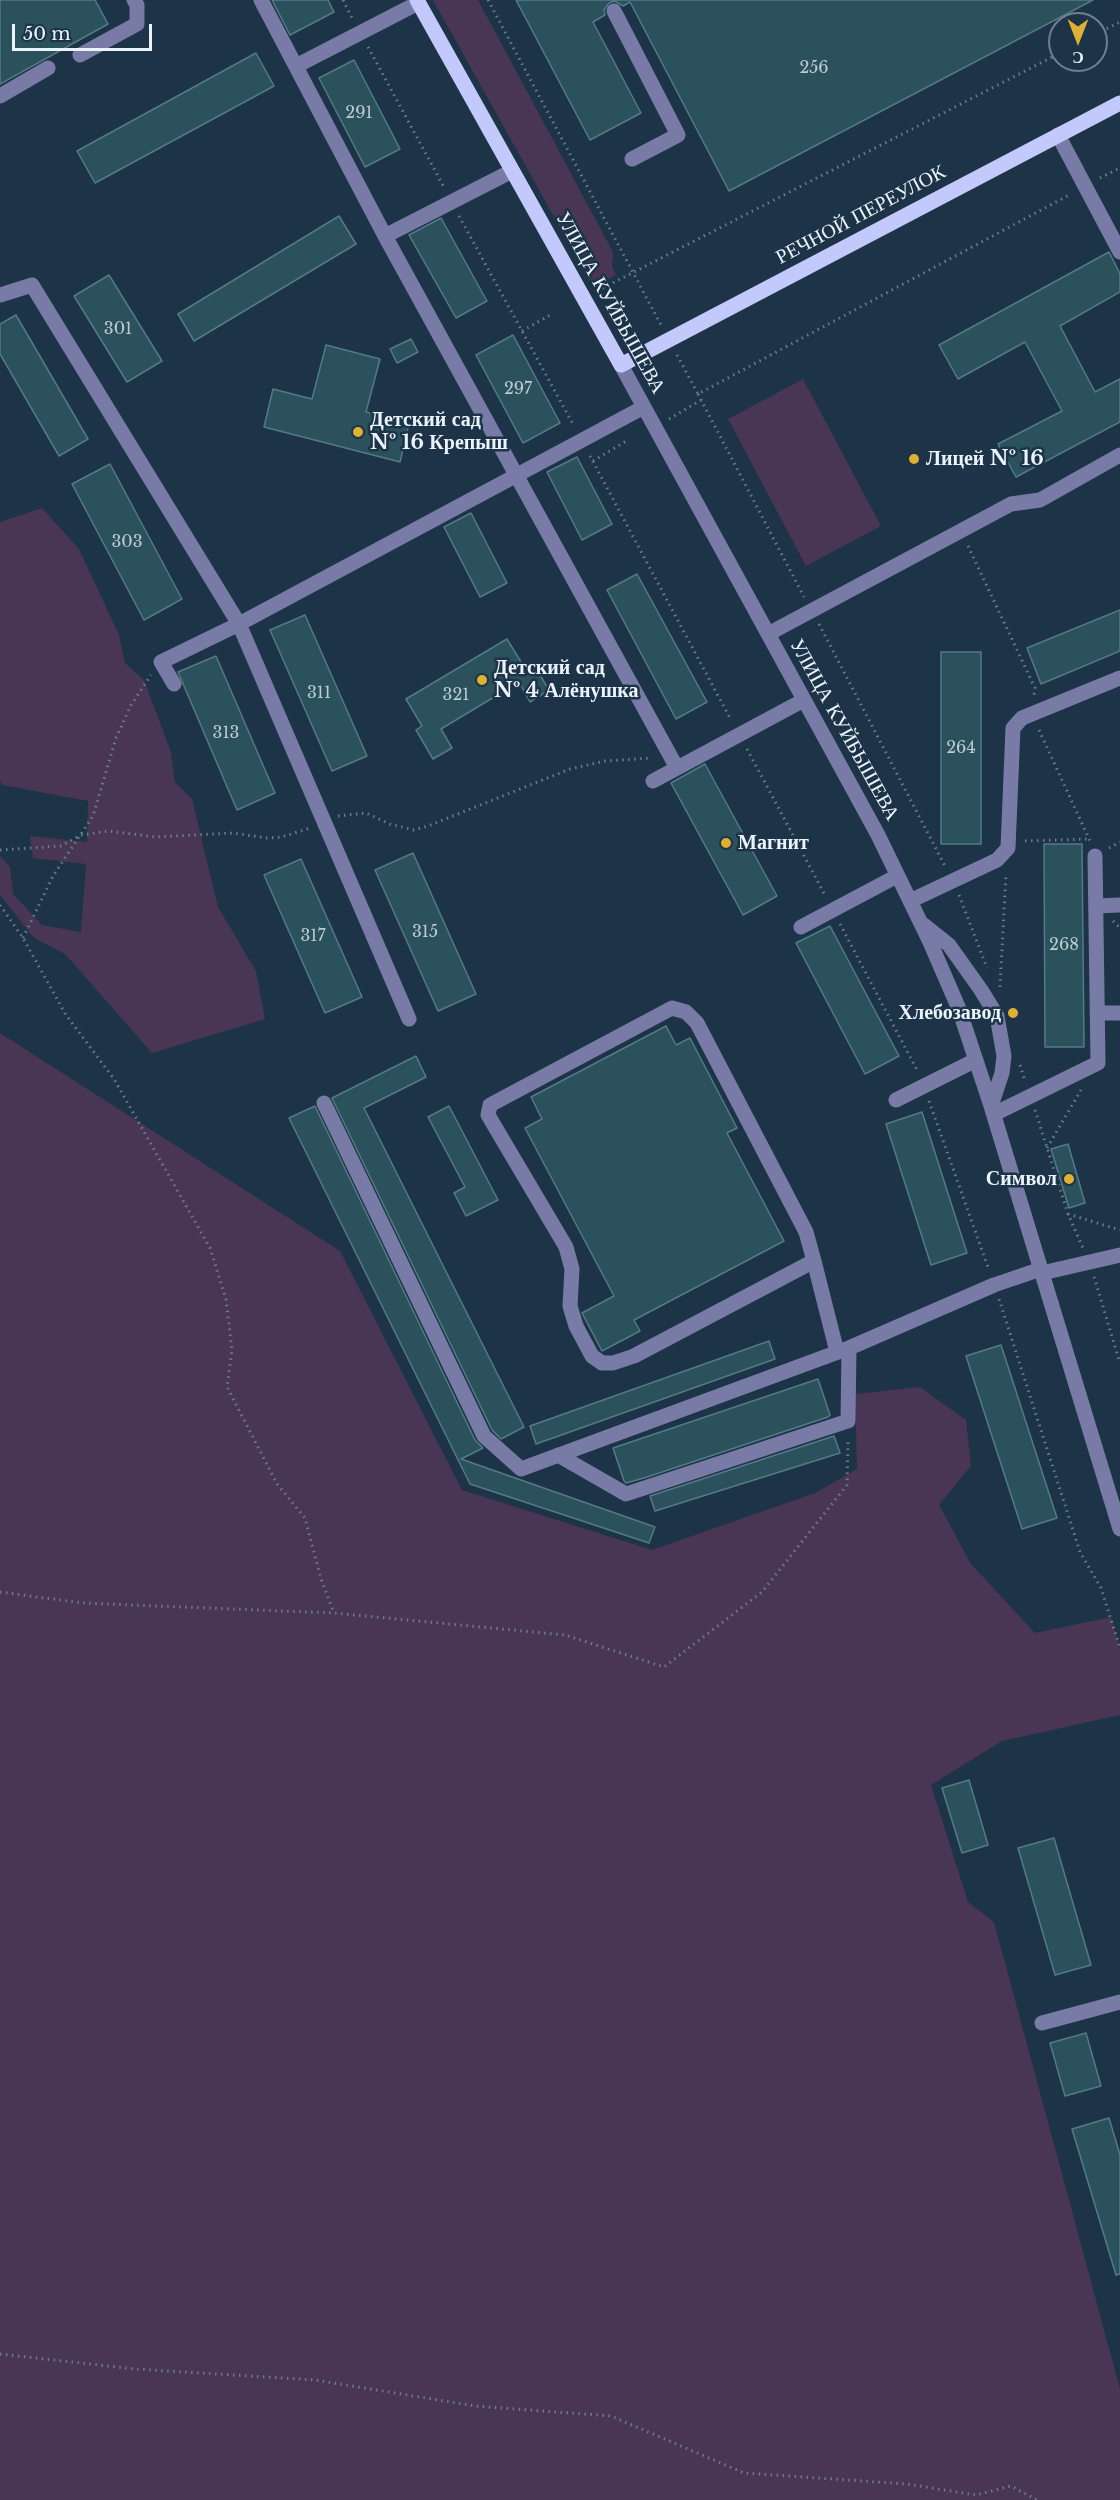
<!DOCTYPE html>
<html>
<head>
<meta charset="utf-8">
<style>
	body { margin:0 }
	#map { position:relative; width:1120px; height:2500px; overflow:hidden; background:#1d3348; font-family:"Libre Baskerville",serif }
	canvas { display:block }
	.north { position:absolute; left:1048px; top:12px; width:60px; height:60px; box-sizing:border-box; background:#1d3348; border:2px solid #6f8090; border-radius:50%; rotate:180deg; font-size:16px; font-weight:700; line-height:24px; text-align:center; color:#ebf4fc }
	.north::after { content:''; display:block; margin:auto; width:21px; height:27px; background:#dfb133; clip-path:polygon(50% 0,100% 100%,50% 72%,0 100%) }
	.scale { position:absolute; left:12px; top:24px; width:140px; height:27px; box-sizing:border-box; border:3px solid #ebf4fc; border-top:0; padding-left:8px; font-size:18px; line-height:21px; white-space:nowrap; color:#ebf4fc; -webkit-text-stroke:4px #1d3348; paint-order:stroke }
</style>
</head>
<body>
<div id="map">
<canvas width="1120" height="2500"></canvas>
<div class="north">С</div>
<div class="scale">50 m</div>
</div>
<script>
const g = document.querySelector('canvas').getContext('2d');
g.lineJoin = 'round';
function paint(path, color) { g.fillStyle = color; g.fill(path, 'evenodd'); }
const toPath = rows => new Path2D(rows.map(r => 'M' + r).join(''));
function stroke(path, color, width, dash) { g.strokeStyle = color; g.lineWidth = width; g.lineCap = dash ? 'butt' : 'round'; g.setLineDash(dash || []); g.stroke(path); }
function drawText(font, color, halo, rows, align = 'center') {
  g.font = font + ' "Libre Baskerville",serif'; g.lineWidth = 5; g.setLineDash([]); g.textBaseline = 'middle'; g.strokeStyle = halo; g.fillStyle = color; for (const [text, x, y, turn = 0] of rows) {
    g.save(); g.translate(x, y); g.rotate((+turn || 0) * Math.PI / 180); g.textAlign = isNaN(turn) ? turn : align; if (halo) g.strokeText(text, 0, 0); g.fillText(text, 0, 0); g.restore();
  }
}
const green = toPath([
	[433,0,478,0,613,252,612,267,616,275,599,283,591,283],
	[803,379,881,526,806,566,728,419],
	[42,508,79,549,119,635,125,663,144,680,171,752,175,782,192,799,218,907,256,971,265,1019,152,1053,65,954,34,938,0,895,0,856,10,867,13,894,42,925,81,932,86,864,33,858,30,836,87,842,88,801,2,785,0,781,0,522],
	[0,1033,340,1251,462,1490,652,1550,815,1493,857,1469,855,1394,920,1387,966,1420,971,1466,939,1505,971,1564,1035,1633,1111,1617,1120,1648,1120,1715,1002,1741,931,1785,968,1902,994,1922,1120,2389,1120,2500,0,2500]
]);
const building = toPath([
	[0,0,95,0,108,24,0,84,0,0],
	[272,0,328,0,334,12,290,35,272,0],
	[516,0,1093,0,729,191,630,2,623,6,615,1,609,3,604,10,605,15,593,22,641,113,590,140,516,0],
	[256,53,274,86,95,183,77,151,256,53],
	[354,60,400,149,365,167,319,78,354,60],
	[339,216,356,244,194,341,178,314,339,216],
	[441,218,487,301,456,318,409,235,441,218],
	[1109,252,1120,274,1120,292,1060,326,1095,392,1120,379,1120,422,1016,477,998,444,1062,411,1025,342,958,379,939,345,1109,252],
	[109,275,162,361,127,382,74,296,109,275],
	[16,315,88,439,59,456,0,354,0,324,16,315],
	[513,335,560,423,523,443,476,355,513,335],
	[411,339,418,352,397,363,390,349,411,339],
	[326,345,380,359,366,412,409,424,400,462,264,427,273,389,312,399,326,345],
	[577,457,612,524,582,540,547,472,577,457],
	[110,464,182,599,144,620,72,484,110,464],
	[471,513,507,583,480,597,444,527,471,513],
	[637,574,707,702,676,719,607,590,637,574],
	[1120,610,1120,651,1041,684,1027,648,1120,610],
	[305,615,367,756,332,771,270,630,305,615],
	[507,639,526,670,534,665,549,690,530,702,519,682,441,729,452,748,433,759,416,730,422,726,406,699,507,639],
	[941,652,981,652,981,844,941,844,941,652],
	[216,656,275,793,237,810,178,672,216,656],
	[705,764,777,896,743,915,671,783,705,764],
	[1044,844,1082,844,1084,1047,1045,1047,1044,844],
	[413,853,476,994,438,1011,375,870,413,853],
	[301,859,362,997,325,1013,264,875,301,859],
	[830,926,899,1056,865,1074,796,943,830,926],
	[666,1026,676,1045,690,1038,737,1128,727,1133,784,1241,634,1320,640,1331,602,1351,582,1313,614,1296,525,1128,542,1119,531,1097,666,1026],
	[416,1056,426,1077,364,1108,524,1427,501,1439,492,1430,332,1098,416,1056],
	[315,1106,475,1440,483,1448,461,1459,655,1527,649,1543,470,1484,289,1118,315,1106],
	[449,1106,498,1200,466,1216,454,1193,465,1187,428,1117,449,1106],
	[922,1112,967,1253,931,1265,886,1124,922,1112],
	[1068,1144,1085,1203,1069,1208,1051,1149,1068,1144],
	[769,1341,775,1359,536,1444,530,1426,769,1341],
	[1001,1345,1057,1518,1022,1529,966,1356,1001,1345],
	[818,1379,830,1415,828,1417,644,1478,626,1483,624,1481,613,1448,818,1379],
	[834,1436,840,1453,655,1511,650,1496,834,1436],
	[969,1780,988,1845,962,1853,942,1788,969,1780],
	[1054,1838,1091,1965,1055,1975,1018,1848,1054,1838],
	[1086,2033,1101,2086,1065,2096,1050,2043,1086,2033],
	[1109,2118,1120,2155,1120,2274,1116,2275,1072,2129,1109,2118]
]);
const path = toPath([
	[343,0,352,18],
	[488,0,661,325],
	[1096,34,1120,22],
	[368,47,445,189],
	[1100,178,1120,168],
	[459,216,574,426],
	[597,291,1060,53],
	[522,331,552,314],
	[677,355,698,394,1071,194],
	[698,394,804,597],
	[669,419,701,400],
	[590,456,731,720],
	[593,461,628,440],
	[968,546,1035,688,1034,695],
	[819,624,946,868],
	[1039,730,1090,841],
	[747,749,826,897],
	[338,816,366,813,390,824,414,830,428,826,570,769,605,761,652,758],
	[1025,841,1089,839],
	[1109,848,1120,842],
	[0,850,61,846,81,835,109,831,156,837,233,833,267,838,282,837,310,828],
	[959,895,987,968],
	[0,905,23,938,66,1015,114,1079,210,1248,226,1299,232,1350,227,1387,277,1484,305,1518,321,1579,334,1613],
	[1113,921,1120,928],
	[840,924,918,1072],
	[23,938,53,876,93,816,116,738,131,705,151,675],
	[1000,987,1006,874],
	[1020,1065,1025,1081],
	[929,1101,989,1270],
	[1035,1110,1068,1214,1083,1248],
	[1047,1148,1081,1090],
	[1068,1214,1120,1230],
	[1094,1277,1120,1363],
	[999,1299,1080,1552,1101,1588,1120,1648],
	[0,1592,83,1603,334,1613,565,1635,664,1667,762,1592,847,1485,848,1439],
	[0,2354,135,2369,315,2380,475,2406,611,2416,744,2473,907,2484,976,2495,1011,2486,1037,2500]
]);
const minor = toPath([
	[261,0,385,236,677,768],
	[614,11,678,135,632,159],
	[80,55,137,24,137,5,134,0],
	[296,66,418,3],
	[0,96,48,68],
	[1058,135,1120,252],
	[385,236,512,171],
	[0,295,32,285,239,624,409,1019],
	[621,365,878,835,930,942,959,1009,991,1106,1120,1529],
	[768,634,1011,504,1040,500,1120,455],
	[174,684,161,662,239,624,644,407],
	[653,781,804,700],
	[910,901,997,860,1008,848,1013,728,1022,718,1120,678],
	[1096,906,1120,905],
	[924,925,949,945,981,990,997,1016,1004,1056,1002,1073,991,1106],
	[801,927,897,876],
	[1097,1013,1120,1013],
	[896,1100,976,1060],
	[324,1103,484,1436,521,1469,849,1348,994,1285,1041,1269],
	[994,1114,1098,1063,1095,856],
	[814,1261,634,1356,613,1363,602,1363,592,1356,576,1326,570,1306,572,1269,566,1247,488,1115,490,1105,672,1008,686,1012,697,1023,806,1232,814,1261,837,1352],
	[1042,1273,1120,1255],
	[558,1455,626,1494,848,1421,849,1348],
	[1042,2023,1120,2002]
]);
const major = toPath([
	[417,0,621,365,1120,103]
]);
const markers = [
	[358,432,6,"#dfb133"],
	[914,459,6,"#dfb133"],
	[482,680,6,"#dfb133"],
	[726,843,6,"#dfb133"],
	[1013,1013,6,"#dfb133"],
	[1069,1179,6,"#dfb133"]
];
const numberNames = [
	["256",814,68],
	["291",359,113],
	["301",118,329],
	["297",518,389],
	["303",127,542],
	["311",319,693],
	["321",456,695],
	["313",226,733],
	["264",961,748],
	["315",425,932],
	["317",313,936],
	["268",1064,945]
];
const streetNames = [
	["РЕЧНОЙ ПЕРЕУЛОК",861,215,-28],
	["УЛИЦА КУЙБЫШЕВА",610,303,61],
	["УЛИЦА КУЙБЫШЕВА",844,730,61]
];
const poiNames = [
	["Детский сад",370,420],
	["№ 16 Крепыш",370,443],
	["Лицей № 16",926,459],
	["Детский сад",494,668],
	["№ 4 Алёнушка",494,691],
	["Магнит",738,843],
	["Хлебозавод",1001,1013,"right"],
	["Символ",1057,1179,"right"]
];
paint(green, '#493654');
paint(building, '#2b525c');
stroke(building, '#537b86', 1.5);
stroke(path, '#6b7c8c', 3, [1.5, 4.5]);
stroke(minor, '#787ba5', 15);
stroke(major, '#c4c9fc', 15);
for (const [x, y, r, color] of markers) { const dot = new Path2D(); dot.arc(x, y, r, 0, 2 * Math.PI); g.fillStyle = color; g.fill(dot); stroke(dot, '#1d3348', 2); }
drawText('16px', '#bbccd4', null, numberNames);
drawText('20px', '#ebf4fc', '#1d3348', streetNames);
drawText('bold 20px', '#ebf4fc', '#1d3348', poiNames, 'left');
</script>
</body>
</html>
